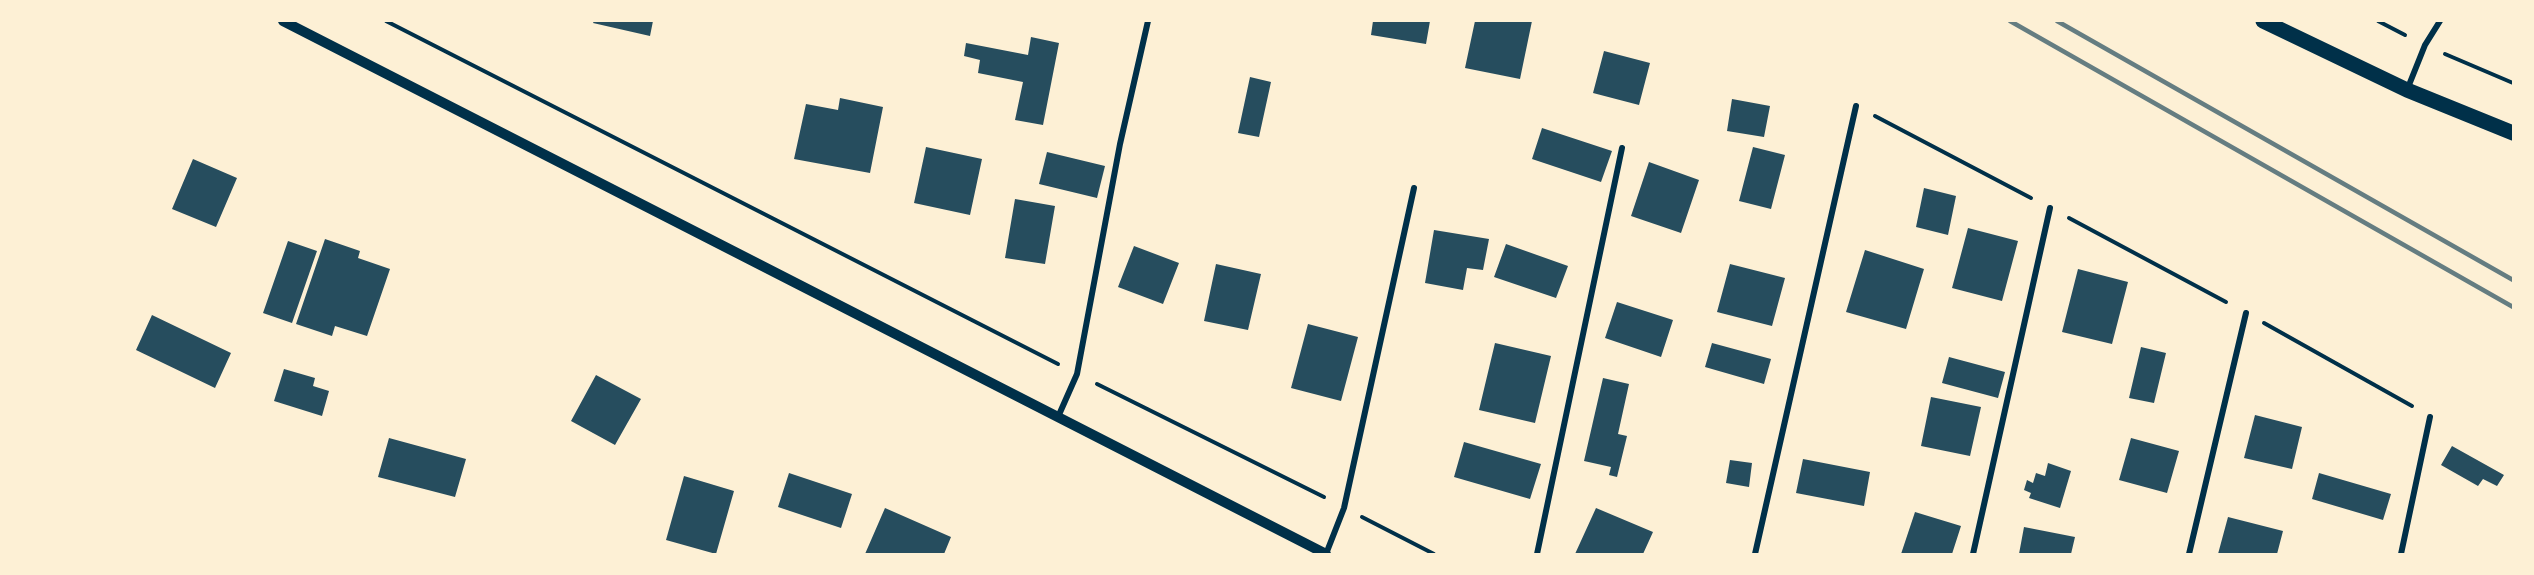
<!DOCTYPE html>
<html>
<head>
<meta charset="utf-8">
<style>
	body { margin:0 }
	#map { position:relative; width:2534px; height:575px; overflow:hidden; background:#fdf0d5; font-family:"Public Sans",sans-serif }
	canvas { display:block }
	.frame { position:absolute; inset:0; border:22px solid #fdf0d5; pointer-events:none }
</style>
</head>
<body>
<div id="map">
<canvas width="2534" height="575"></canvas>
<div class="frame"></div>
</div>
<script>
const g = document.querySelector('canvas').getContext('2d');
g.lineJoin = 'round';
function paint(path, color) { g.fillStyle = color; g.fill(path, 'evenodd'); }
const toPath = rows => new Path2D(rows.map(r => 'M' + r).join(''));
function stroke(path, color, width, dash) { g.strokeStyle = color; g.lineWidth = width; g.lineCap = dash ? 'butt' : 'round'; g.setLineDash(dash || []); g.stroke(path); }
const building = toPath([
	[594,21,653,21,650,36,593,23],
	[1373,21,1430,21,1426,44,1371,35],
	[1475,21,1532,21,1520,79,1465,68],
	[1031,37,1059,43,1043,125,1015,120,1023,82,978,73,980,60,964,56,966,43,1028,55],
	[1604,51,1650,63,1639,105,1593,93],
	[1250,77,1271,82,1259,137,1238,133],
	[840,98,883,107,870,173,794,159,806,104,838,110],
	[1732,99,1770,106,1764,137,1727,131],
	[1542,128,1612,151,1601,182,1532,159],
	[926,147,982,159,970,215,914,203],
	[1753,147,1785,155,1771,209,1739,201],
	[1047,152,1105,166,1097,198,1039,184],
	[193,159,237,178,216,227,172,209],
	[1649,162,1699,180,1681,233,1631,216],
	[1924,188,1956,196,1948,235,1916,227],
	[1015,199,1055,206,1045,264,1005,258],
	[1968,228,2018,241,2002,301,1952,288],
	[1434,230,1489,239,1483,270,1467,268,1463,290,1425,283],
	[325,239,360,251,358,258,390,269,367,336,335,326,332,336,296,324],
	[288,241,317,251,292,323,263,313],
	[1506,244,1568,266,1556,298,1494,277],
	[1134,246,1179,263,1163,304,1118,287],
	[1865,250,1924,269,1906,329,1846,312],
	[1216,264,1261,274,1248,330,1204,321],
	[1730,264,1785,278,1772,326,1717,312],
	[2078,269,2128,282,2112,344,2062,332],
	[1617,302,1673,320,1661,357,1605,338],
	[152,315,231,353,215,388,136,350],
	[1308,324,1358,337,1341,401,1291,388],
	[1495,343,1551,356,1535,423,1479,410],
	[1712,343,1771,359,1764,384,1705,367],
	[2141,347,2166,353,2154,403,2129,398],
	[1949,357,2005,372,1998,398,1942,383],
	[284,369,315,378,313,386,329,391,322,416,274,401],
	[596,375,641,399,615,445,571,421],
	[1603,378,1629,384,1618,434,1627,436,1617,477,1609,475,1611,467,1584,461],
	[1931,397,1981,407,1970,456,1921,446],
	[2255,415,2302,427,2292,469,2244,458],
	[389,438,466,459,455,497,378,477],
	[2131,438,2179,451,2167,493,2119,480],
	[1464,442,1541,464,1530,499,1454,477],
	[2452,446,2504,475,2497,486,2483,479,2478,486,2441,465],
	[1803,459,1870,472,1864,506,1796,493],
	[1730,460,1752,463,1749,487,1726,483],
	[2048,463,2071,471,2060,508,2029,498,2031,493,2024,490,2027,480,2033,483,2036,473,2045,476],
	[789,473,852,494,841,528,778,507],
	[2319,473,2391,494,2383,520,2312,499],
	[684,476,734,491,716,554,666,540],
	[885,508,951,537,944,554,865,554],
	[1596,508,1653,532,1643,554,1575,554],
	[1915,512,1961,526,1952,554,1901,554],
	[2228,517,2283,531,2277,554,2218,554],
	[2024,527,2075,537,2071,554,2019,554]
]);
const path = toPath([
	[386,21,1058,364],
	[2378,21,2405,35],
	[2445,54,2513,83],
	[1875,116,2031,198],
	[2069,218,2226,302],
	[2264,323,2412,406],
	[1097,384,1324,497],
	[1362,517,1434,554]
]);
const minor = toPath([
	[2407,90,2425,45,2440,21],
	[1058,417,1077,374,1120,144,1148,21],
	[1326,554,1344,508,1414,188],
	[1537,554,1622,148],
	[1755,554,1856,106],
	[1973,554,2050,208],
	[2189,554,2246,313],
	[2401,554,2430,417]
]);
const tertiary = toPath([
	[283,21,1326,554]
]);
const primary = toPath([
	[2263,21,2407,90,2513,133]
]);
const rail = toPath([
	[2010,21,2513,307],
	[2057,21,2513,280]
]);
paint(building, '#264d5e');
stroke(path, '#003049', 4);
stroke(minor, '#003049', 6);
stroke(tertiary, '#003049', 10);
stroke(primary, '#003049', 15);
stroke(rail, '#657d81', 4.5);
</script>
</body>
</html>
